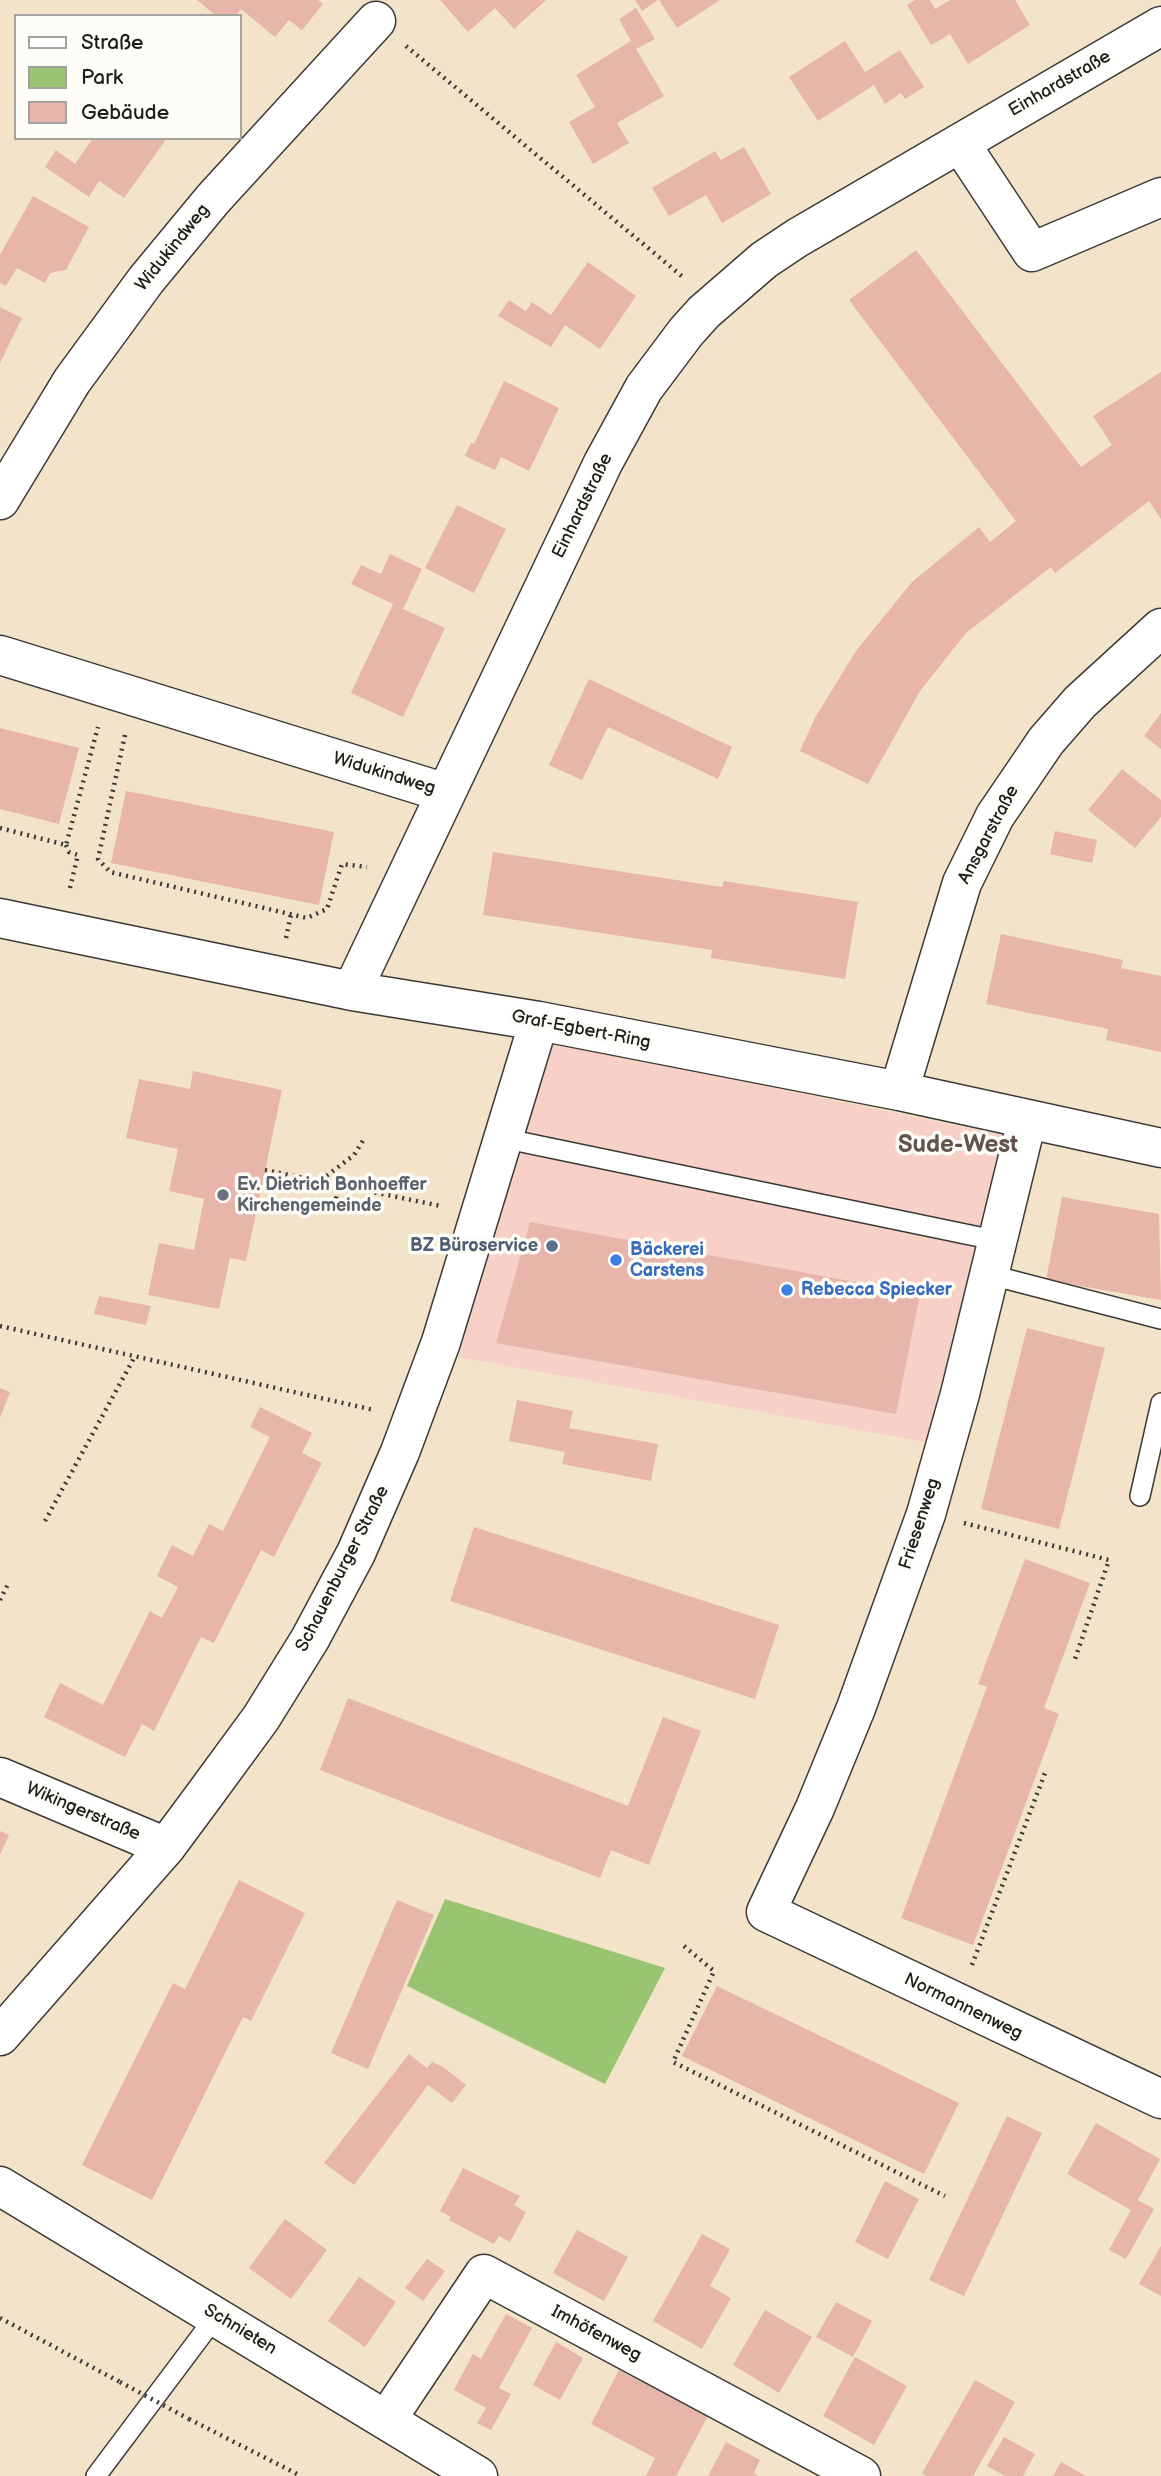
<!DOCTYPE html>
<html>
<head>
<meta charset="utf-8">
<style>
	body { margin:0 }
	#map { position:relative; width:1161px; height:2476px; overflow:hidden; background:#f3e4c9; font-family:"Balsamiq Sans",sans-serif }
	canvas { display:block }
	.legend { position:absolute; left:14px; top:14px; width:228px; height:126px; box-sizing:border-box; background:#fdfcf7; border:2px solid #a3a29f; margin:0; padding:9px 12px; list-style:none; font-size:21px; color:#1c1c1c }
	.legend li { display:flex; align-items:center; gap:14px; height:35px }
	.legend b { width:35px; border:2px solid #a3a29f }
</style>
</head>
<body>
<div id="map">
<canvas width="1161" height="2476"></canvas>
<ul class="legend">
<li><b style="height:9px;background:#fff"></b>Straße</li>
<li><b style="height:19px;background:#99c572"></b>Park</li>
<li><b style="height:19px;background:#e7b5a9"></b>Gebäude</li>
</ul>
</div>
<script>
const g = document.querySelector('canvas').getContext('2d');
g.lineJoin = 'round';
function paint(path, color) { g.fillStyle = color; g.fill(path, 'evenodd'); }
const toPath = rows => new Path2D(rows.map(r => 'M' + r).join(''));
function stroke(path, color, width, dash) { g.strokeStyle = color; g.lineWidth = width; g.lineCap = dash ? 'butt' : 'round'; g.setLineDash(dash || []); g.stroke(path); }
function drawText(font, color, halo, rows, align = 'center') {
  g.font = font + ' "Balsamiq Sans",sans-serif'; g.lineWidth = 7; g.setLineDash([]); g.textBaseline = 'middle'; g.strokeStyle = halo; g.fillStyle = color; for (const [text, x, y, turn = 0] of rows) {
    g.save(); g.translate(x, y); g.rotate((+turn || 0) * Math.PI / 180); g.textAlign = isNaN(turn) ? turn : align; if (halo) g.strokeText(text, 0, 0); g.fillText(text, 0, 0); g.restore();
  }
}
const built = toPath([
	[553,1042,1012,1137,936,1444,458,1357]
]);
const green = toPath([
	[445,1899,665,1968,605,2084,407,1986]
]);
const building = toPath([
	[197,0,318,0,323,4,302,30,289,20,275,37,241,9,236,16,216,16],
	[440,0,546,0,514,29,495,8,468,32],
	[635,0,658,0,642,11],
	[659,0,720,0,677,28],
	[915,0,930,0,935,9,950,0,1015,0,1030,25,968,64,950,34,931,45,907,5],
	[636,8,655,39,636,49,664,96,617,123,629,143,593,164,569,122,595,107,576,75,631,41,619,19],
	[845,41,865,72,900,50,924,87,905,99,901,93,885,104,874,85,818,121,789,77],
	[93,138,161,138,165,141,124,198,99,181,89,197,45,167,56,150,75,164],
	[744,147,771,194,722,223,706,195,669,216,652,188,715,151,721,160],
	[33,196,89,227,66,270,50,273,45,283,17,268,6,286,0,283,0,255],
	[916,250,1081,467,1112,445,1093,416,1161,372,1161,519,1149,501,1055,573,1051,567,966,633,920,691,868,784,800,751,816,716,856,651,912,582,979,527,990,542,1016,521,849,300],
	[588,262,636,296,600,349,565,325,551,347,498,316,509,300,526,311,532,302,551,315],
	[0,307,22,318,0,363],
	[504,381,559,408,529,471,501,457,495,470,465,456,471,443,474,444],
	[457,505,506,529,474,593,425,568],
	[390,554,422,569,403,609,445,628,403,717,351,693,393,604,351,584,361,565,381,574],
	[589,679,732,747,718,779,608,727,582,780,549,765],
	[1161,713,1161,749,1144,736],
	[0,728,79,748,59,824,0,809],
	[1122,769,1161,800,1161,817,1135,848,1088,810],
	[126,791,334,832,319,905,111,863],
	[1055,831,1097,840,1092,863,1050,854],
	[493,852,722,887,724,881,858,902,845,979,711,958,712,950,483,915],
	[1001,934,1123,960,1121,968,1161,976,1161,1052,1106,1040,1108,1029,986,1004],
	[193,1071,282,1090,246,1261,230,1258,219,1309,148,1295,159,1243,194,1250,204,1199,169,1191,178,1149,126,1138,139,1079,190,1089],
	[1062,1197,1159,1214,1161,1300,1046,1280],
	[530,1222,920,1294,896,1414,496,1343],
	[99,1296,151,1306,146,1325,94,1314],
	[1027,1328,1105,1348,1059,1529,981,1509],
	[0,1388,10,1392,0,1418],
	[517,1400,573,1411,569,1428,658,1444,651,1481,562,1464,565,1452,509,1441],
	[260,1407,312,1433,302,1453,322,1463,274,1557,261,1550,214,1643,201,1637,154,1731,142,1724,125,1757,44,1717,60,1683,103,1705,150,1611,162,1618,178,1587,157,1576,172,1545,193,1556,209,1524,223,1531,270,1437,250,1427],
	[474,1527,779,1625,755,1699,450,1601],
	[1025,1559,1090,1583,1044,1708,1059,1714,973,1945,901,1918,987,1687,978,1684],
	[348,1698,628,1806,663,1717,701,1731,649,1865,611,1850,600,1878,320,1770],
	[0,1831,9,1835,0,1855],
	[239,1880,305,1913,251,2021,243,2017,152,2200,82,2165,173,1983,185,1989],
	[397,1900,434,1915,368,2069,331,2053],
	[717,1986,959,2103,924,2174,682,2056],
	[409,2054,427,2068,432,2062,443,2067,466,2085,452,2103,428,2085,354,2185,324,2163],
	[1007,2116,1042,2133,964,2296,929,2280],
	[1096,2123,1160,2159,1138,2200,1154,2209,1126,2259,1109,2250,1131,2210,1067,2174],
	[463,2168,520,2196,514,2205,526,2212,510,2242,499,2236,494,2244,449,2220,451,2217,440,2211],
	[885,2181,919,2199,888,2259,855,2242],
	[285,2219,327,2250,291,2299,249,2268],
	[577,2230,628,2257,604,2301,553,2273],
	[702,2234,730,2249,710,2286,731,2298,702,2349,653,2321],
	[1161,2246,1161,2296,1139,2284],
	[427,2259,445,2271,423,2301,405,2288],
	[359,2277,396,2302,365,2347,328,2321],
	[836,2302,872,2321,853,2357,816,2337],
	[765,2310,812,2337,779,2393,733,2365],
	[506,2314,532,2328,499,2388,511,2394,491,2430,477,2423,486,2408,454,2390,473,2354,481,2359],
	[556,2342,583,2358,560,2400,533,2385],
	[855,2357,907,2386,874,2445,823,2416],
	[619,2370,708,2416,676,2476,646,2476,655,2458,591,2424],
	[975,2380,1015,2402,973,2476,926,2476,922,2473],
	[1004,2437,1035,2454,1023,2476,1005,2476,987,2466],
	[726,2442,760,2460,754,2473,758,2476,708,2476],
	[1061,2462,1086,2476,1053,2476]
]);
const path = toPath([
	[406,46,684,278],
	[125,735,98,859,110,872,307,918,327,909,342,864,367,867],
	[0,828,66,845,98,727],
	[66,845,69,852,78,855,69,892],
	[286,938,291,914],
	[265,1170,441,1206],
	[321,1180,354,1155,364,1139],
	[333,1212,339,1184],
	[0,1326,374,1410],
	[45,1521,134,1358],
	[964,1523,1109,1560,1075,1659],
	[0,1600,9,1582],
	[684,1946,714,1971,673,2062,945,2196],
	[972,1965,1045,1773],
	[0,2318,120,2382],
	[189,2419,301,2476]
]);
const service = toPath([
	[502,1138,999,1241],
	[991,1275,1161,1319],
	[1140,1496,1161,1403],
	[96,2476,216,2316]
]);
const minor = toPath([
	[960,143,1032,252,1161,197],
	[0,500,72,381,146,280,213,199,376,21],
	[0,655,446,793],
	[0,918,352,991,539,1021,899,1091,1161,1148],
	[352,991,603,463,644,388,686,332,704,312,764,260,797,238,1161,26],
	[899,1091,962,883,995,816,1046,741,1080,702,1161,628],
	[1027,1120,960,1394,926,1514,856,1708,815,1808,766,1912,1161,2099],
	[0,1777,166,1847],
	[0,2036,166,1847,206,1793,261,1718,310,1639,356,1553,400,1452,441,1342,539,1021],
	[0,2186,478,2476],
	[387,2419,484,2274,861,2476]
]);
const pathBridge = toPath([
	[120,2382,189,2419]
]);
const markers = [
	[223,1195,7,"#6b7280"],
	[552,1246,7,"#5c6f8a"],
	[616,1260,7,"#3f7fe0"],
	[787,1290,7,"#3f7fe0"]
];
const streetNames = [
	["Einhardstraße",1060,84,-30],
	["Widukindweg",173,248,-51],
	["Einhardstraße",583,506,-64],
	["Widukindweg",384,774,17],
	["Ansgarstraße",989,835,-62],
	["Graf-Egbert-Ring",581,1030,11],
	["Friesenweg",920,1524,-72],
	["Schauenburger Straße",343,1569,-63],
	["Wikingerstraße",83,1812,23],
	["Normannenweg",963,2007,26],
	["Schnieten",240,2330,31],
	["Imhöfenweg",596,2334,28]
];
const worshipNames = [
	["Ev. Dietrich Bonhoeffer",237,1185],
	["Kirchengemeinde",237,1206]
];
const serviceNames = [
	["BZ Büroservice",538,1246]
];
const shopNames = [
	["Bäckerei",630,1250],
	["Carstens",630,1271],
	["Rebecca Spiecker",801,1290]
];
const districtNames = [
	["Sude-West",958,1146]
];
paint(built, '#f7d1c7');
paint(green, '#99c572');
paint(building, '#e7b5a9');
stroke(service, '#3c3a36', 22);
stroke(minor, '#3c3a36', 41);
stroke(path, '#3c3a36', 4.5, [2, 5]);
stroke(service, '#fff', 19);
stroke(minor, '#fff', 38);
stroke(pathBridge, '#3c3a36', 4.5, [2, 5]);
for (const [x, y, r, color] of markers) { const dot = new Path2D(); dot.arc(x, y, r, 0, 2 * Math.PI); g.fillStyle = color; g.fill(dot); stroke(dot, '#fdfcf7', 2.5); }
drawText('18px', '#1c1c1c', '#fdfcf7', streetNames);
drawText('bold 18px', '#5b616d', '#fdfcf7', worshipNames, 'left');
drawText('bold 18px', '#4e5e75', '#fdfcf7', serviceNames, 'right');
drawText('bold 18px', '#366cbe', '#fdfcf7', shopNames, 'left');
drawText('bold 24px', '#63524d', '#fdfcf7', districtNames);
</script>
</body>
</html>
